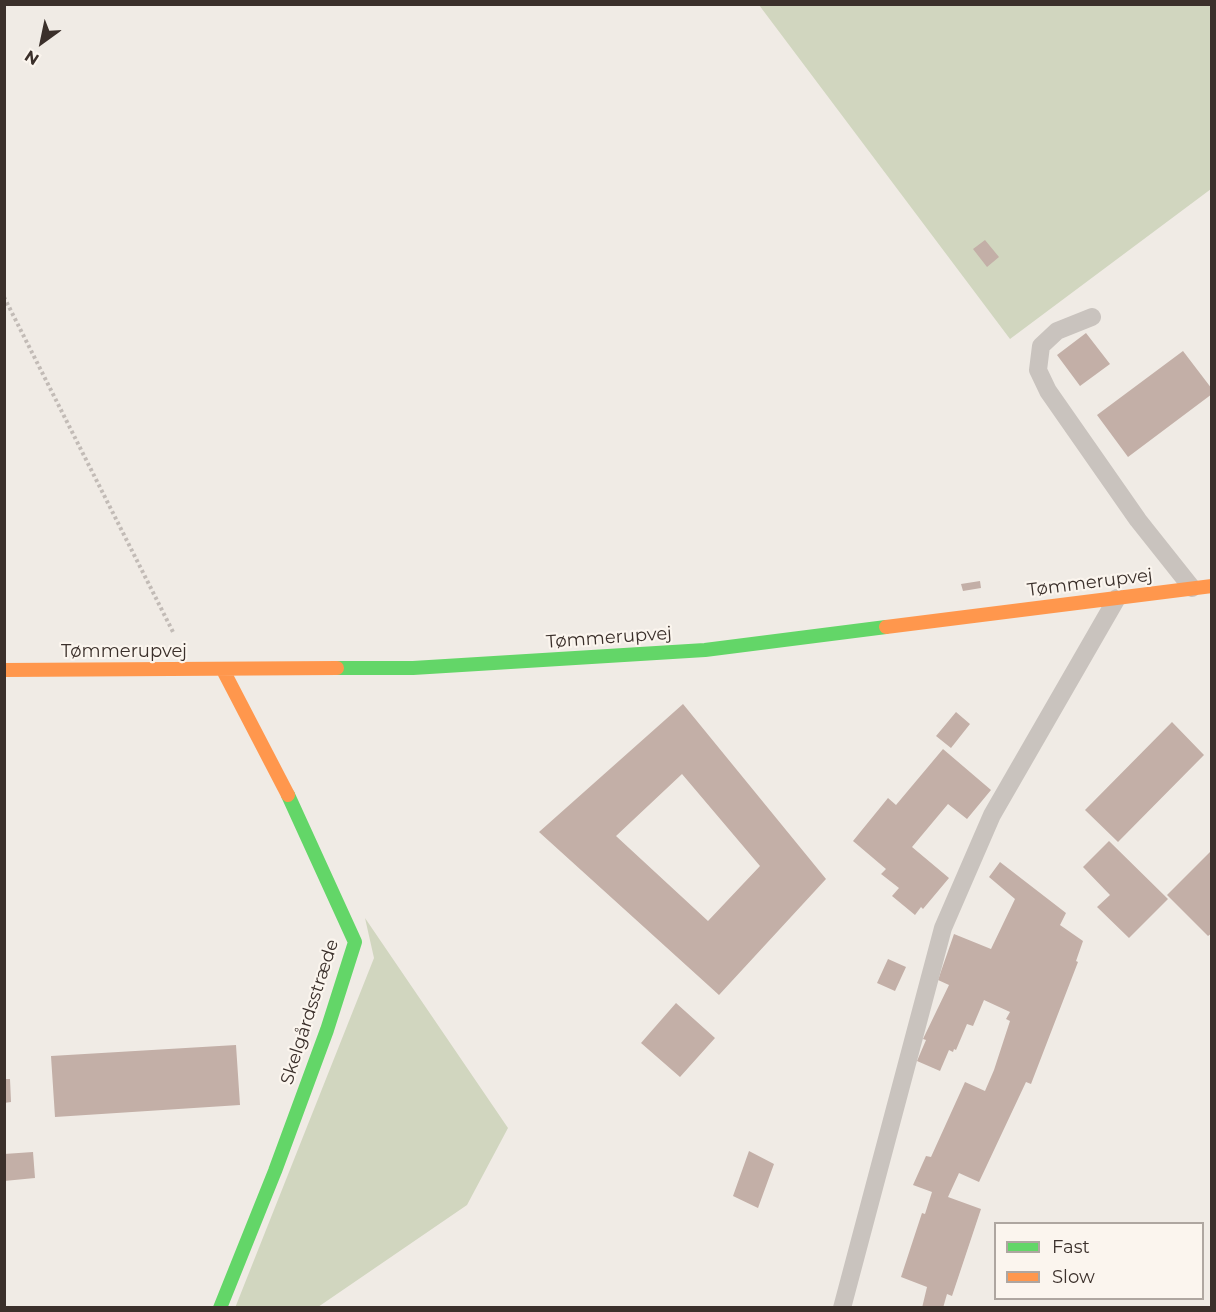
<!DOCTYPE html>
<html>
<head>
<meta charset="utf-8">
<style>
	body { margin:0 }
	#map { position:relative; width:1216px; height:1312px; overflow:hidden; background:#f0ebe5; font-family:Montserrat,sans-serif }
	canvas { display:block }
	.frame { position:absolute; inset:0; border:6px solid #3b302b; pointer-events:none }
	.legend { position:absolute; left:994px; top:1222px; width:210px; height:78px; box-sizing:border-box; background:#fbf5ee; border:2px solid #aea6a0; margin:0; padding:8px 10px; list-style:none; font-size:18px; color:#3b302b }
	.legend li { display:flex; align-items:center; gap:12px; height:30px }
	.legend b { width:30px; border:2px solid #aea6a0 }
	.north { position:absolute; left:12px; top:12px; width:60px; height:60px; -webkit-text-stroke:4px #fbf5ee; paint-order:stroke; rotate:213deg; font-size:16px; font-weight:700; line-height:24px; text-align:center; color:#3b302b }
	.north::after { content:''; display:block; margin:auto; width:21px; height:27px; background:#3b302b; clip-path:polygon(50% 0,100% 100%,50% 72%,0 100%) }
</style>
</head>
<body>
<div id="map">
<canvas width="1216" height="1312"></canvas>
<div class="frame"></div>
<ul class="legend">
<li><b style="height:8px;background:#63d668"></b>Fast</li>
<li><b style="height:8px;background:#ff974d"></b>Slow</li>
</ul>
<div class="north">N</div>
</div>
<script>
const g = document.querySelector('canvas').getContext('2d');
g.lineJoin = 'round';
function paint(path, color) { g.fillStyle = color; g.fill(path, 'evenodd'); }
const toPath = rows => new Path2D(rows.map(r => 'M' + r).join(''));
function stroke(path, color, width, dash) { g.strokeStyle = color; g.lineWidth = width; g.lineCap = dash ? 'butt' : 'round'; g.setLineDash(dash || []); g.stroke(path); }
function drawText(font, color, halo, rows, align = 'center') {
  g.font = font + ' Montserrat,sans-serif'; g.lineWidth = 4.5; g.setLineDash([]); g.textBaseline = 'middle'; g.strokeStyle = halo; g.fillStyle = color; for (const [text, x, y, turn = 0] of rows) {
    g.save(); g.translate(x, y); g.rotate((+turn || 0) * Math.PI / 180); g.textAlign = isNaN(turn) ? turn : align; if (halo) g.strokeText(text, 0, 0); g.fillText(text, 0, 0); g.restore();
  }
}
const green = toPath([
	[759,5,1211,5,1211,189,1010,339],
	[365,918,508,1128,467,1205,318,1307,235,1308,374,958]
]);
const building = toPath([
	[985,240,999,257,987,267,973,249],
	[1086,333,1110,364,1080,386,1057,355],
	[1183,351,1212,389,1212,394,1128,457,1097,415],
	[980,581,981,588,963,591,961,584],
	[683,704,826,879,719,995,539,832],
	[682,774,760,866,708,921,616,836],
	[956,712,970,724,951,748,936,736],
	[1172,722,1204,755,1118,842,1085,810],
	[943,749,991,790,967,819,948,804,912,847,949,878,923,909,921,907,915,915,892,896,899,888,881,874,886,869,853,841,888,798,896,805],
	[1109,841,1168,899,1129,938,1097,907,1110,895,1083,867],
	[1212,850,1212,933,1208,936,1167,895],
	[1000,862,1066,913,1060,925,1083,941,1076,961,1078,962,1031,1084,1026,1082,979,1182,959,1173,948,1197,981,1209,952,1296,947,1294,943,1308,922,1308,927,1287,901,1277,922,1213,925,1214,932,1192,913,1185,926,1156,931,1157,965,1082,985,1091,994,1070,1010,1021,1006,1019,1010,1012,984,1000,973,1026,967,1024,956,1050,954,1049,953,1052,949,1050,940,1071,917,1061,926,1040,923,1039,949,985,938,980,954,934,991,949,1015,899,989,877],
	[888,959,906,967,895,991,877,983],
	[676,1003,715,1038,680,1077,641,1043],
	[236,1045,240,1105,55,1117,51,1056],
	[4,1079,10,1079,11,1102,4,1103],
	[749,1151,774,1164,758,1208,733,1196],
	[33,1152,35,1178,4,1181,4,1154]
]);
const path = toPath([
	[4,297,173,632]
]);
const lane = toPath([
	[1092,317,1057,331,1041,346,1038,370,1048,391,1138,520,1192,588],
	[842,1308,943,928,992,815,1117,598]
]);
const fast = toPath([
	[337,668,413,668,705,650,886,627],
	[220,1308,275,1171,327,1030,355,942,288,795]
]);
const slow = toPath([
	[886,627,1212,586],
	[4,670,337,668],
	[223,670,288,795]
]);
const streetNames = [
	["Tømmerupvej",1090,583,-7],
	["Tømmerupvej",609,638,-4],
	["Tømmerupvej",124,652],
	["Skelgårdsstræde",310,1012,-72]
];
paint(green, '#d1d6bf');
paint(building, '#c3afa7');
stroke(path, '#c2bbb6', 4, [3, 3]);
stroke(lane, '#c9c3be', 18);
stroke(fast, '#63d668', 14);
stroke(slow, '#ff974d', 14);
drawText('18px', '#3b302b', '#fbf5ee', streetNames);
</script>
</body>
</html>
